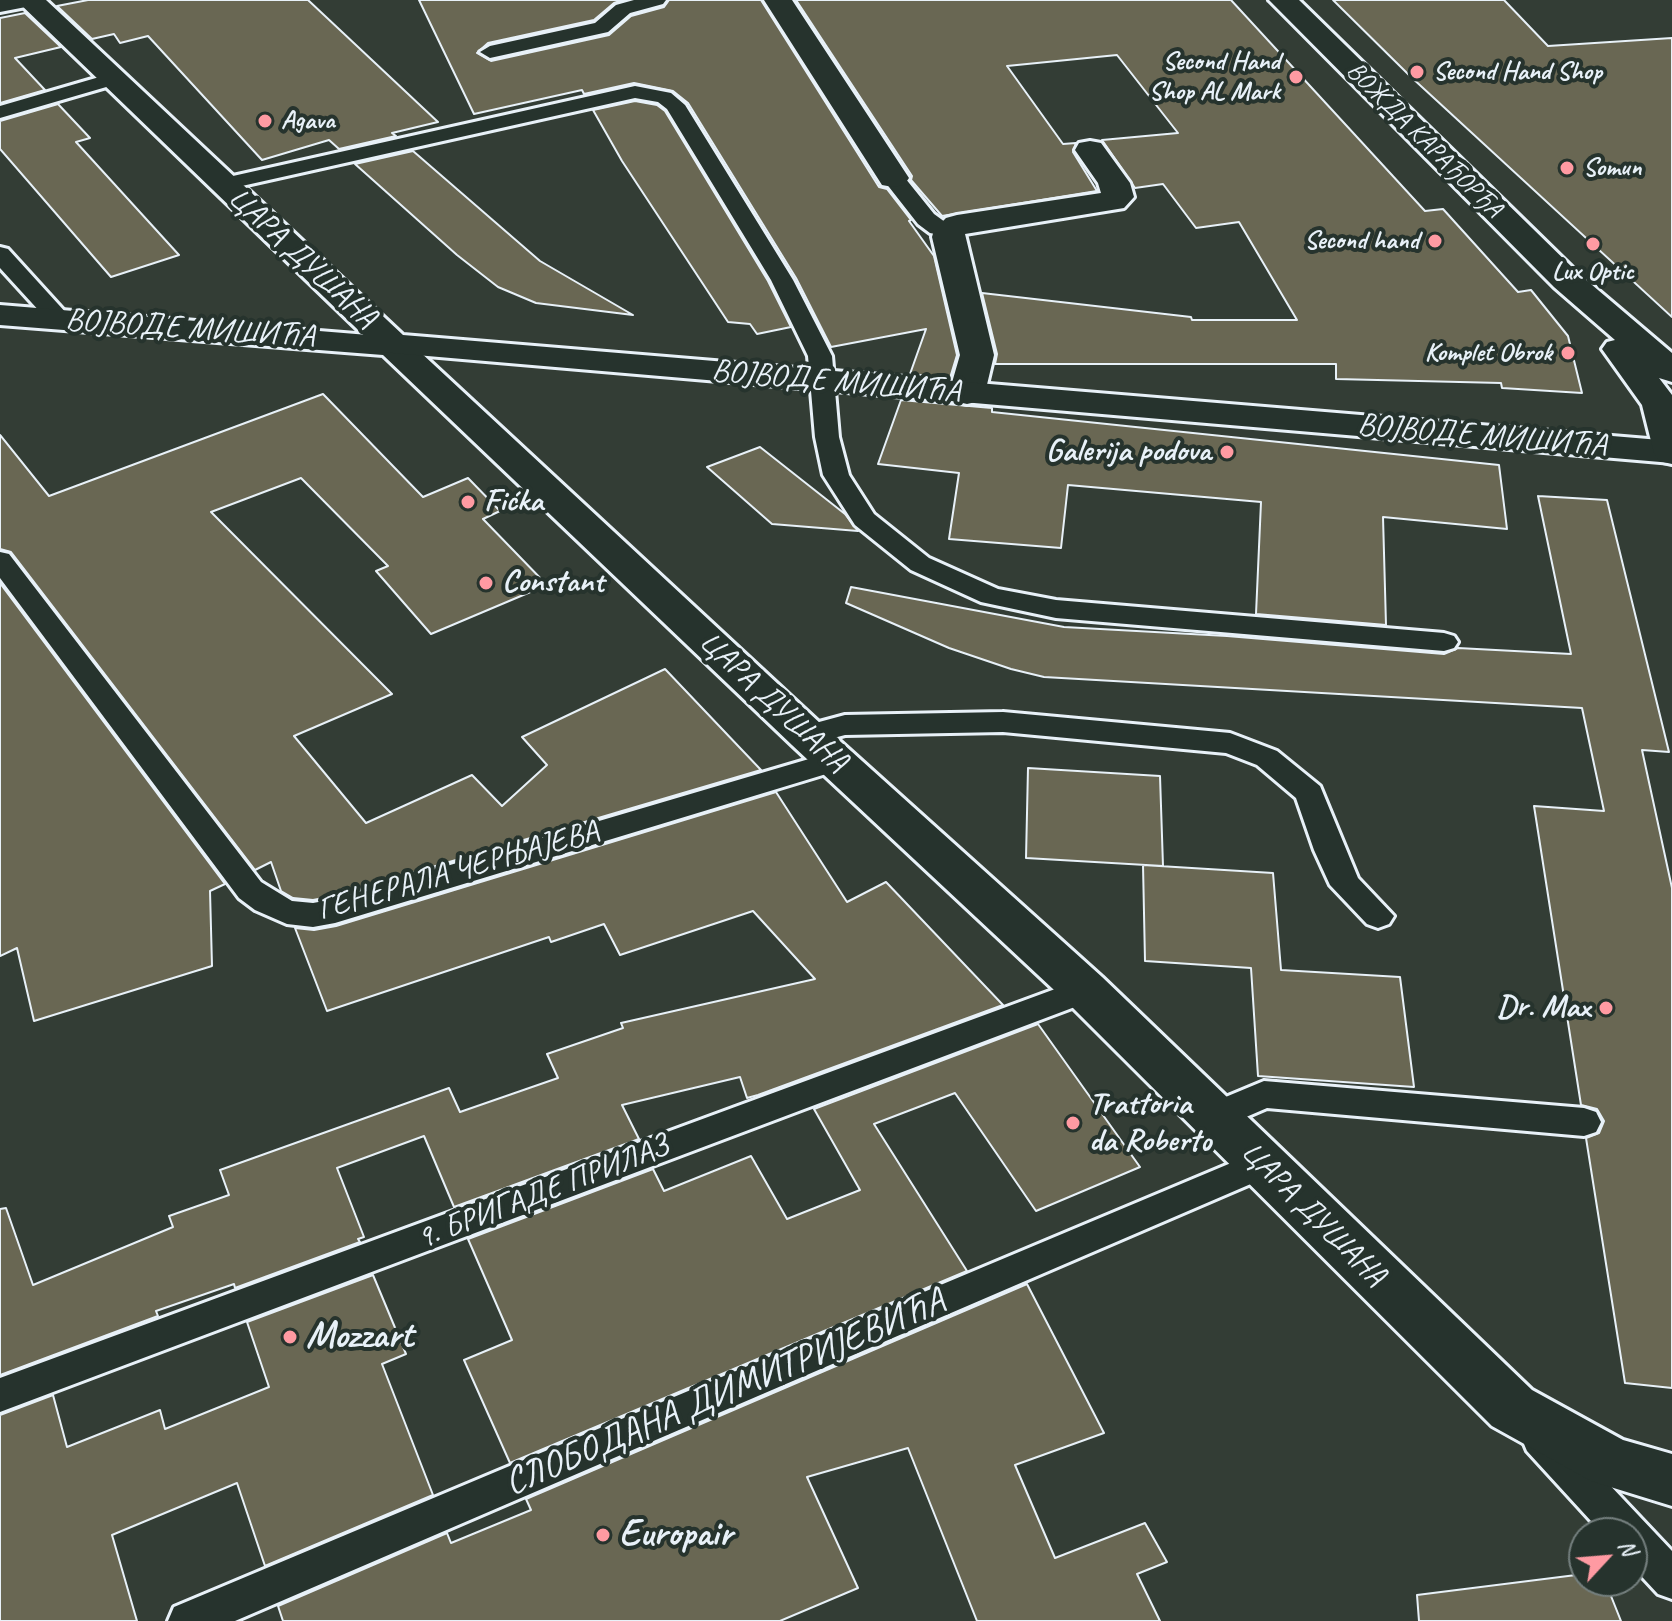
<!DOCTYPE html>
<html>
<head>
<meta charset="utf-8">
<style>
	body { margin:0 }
	#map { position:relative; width:1672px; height:1621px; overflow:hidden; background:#333d35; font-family:Caveat,sans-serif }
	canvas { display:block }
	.north { position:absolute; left:1568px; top:1517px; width:80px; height:80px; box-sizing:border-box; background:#26332d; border:2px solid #747f7e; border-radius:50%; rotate:64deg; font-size:22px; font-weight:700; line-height:32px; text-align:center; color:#e8f1f8 }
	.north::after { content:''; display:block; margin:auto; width:28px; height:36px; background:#ff9aa2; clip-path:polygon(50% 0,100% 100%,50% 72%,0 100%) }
</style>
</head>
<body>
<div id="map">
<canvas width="1672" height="1621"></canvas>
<div class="north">N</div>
</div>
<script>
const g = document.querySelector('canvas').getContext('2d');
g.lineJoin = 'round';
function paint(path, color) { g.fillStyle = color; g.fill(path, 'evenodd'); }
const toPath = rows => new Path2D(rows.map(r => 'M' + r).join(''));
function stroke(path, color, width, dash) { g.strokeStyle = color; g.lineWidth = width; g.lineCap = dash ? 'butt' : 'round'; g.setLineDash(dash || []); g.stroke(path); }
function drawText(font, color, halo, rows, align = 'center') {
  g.font = font + ' Caveat,sans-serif'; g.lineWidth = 8; g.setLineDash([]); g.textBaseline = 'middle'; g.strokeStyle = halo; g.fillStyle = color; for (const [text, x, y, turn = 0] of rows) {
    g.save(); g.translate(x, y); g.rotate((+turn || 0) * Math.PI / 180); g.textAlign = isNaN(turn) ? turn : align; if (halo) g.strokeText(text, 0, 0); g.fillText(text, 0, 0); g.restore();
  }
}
const building = toPath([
	[88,0,308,0,438,122,392,133,396,136,339,149,329,140,262,160,148,36,120,43,114,34,92,39,57,6,88,0],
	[419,0,623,0,614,3,594,20,488,43,477,53,491,61,609,35,631,16,664,7,669,0,761,0,879,187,887,189,911,220,909,221,934,256,957,355,950,378,910,374,926,329,831,347,796,278,688,103,673,91,634,83,584,94,582,90,474,114,419,0],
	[796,0,1231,0,1425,211,1443,209,1518,292,1531,290,1568,336,1582,393,1502,388,1501,383,1336,379,1336,364,995,364,997,354,982,293,1191,317,1192,320,1297,320,1239,222,1196,228,1163,184,1135,188,1102,140,1178,133,1117,55,1007,66,1063,144,1076,143,1073,152,1097,191,942,216,911,180,912,176,796,0],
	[1333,0,1504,0,1548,46,1672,38,1672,317,1410,76,1333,0],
	[25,13,61,47,15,58,45,90,0,103,0,18,25,13],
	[635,101,657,105,665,111,768,281,791,327,757,334,750,324,728,322,622,161,593,110,635,101],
	[58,104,90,138,76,142,179,255,111,277,0,149,0,121,58,104],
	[413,151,540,261,633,315,536,303,498,287,457,255,355,164,413,151],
	[323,394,423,497,468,478,500,511,483,519,547,585,431,634,376,571,388,566,301,478,211,512,392,694,294,736,366,823,472,775,502,806,547,765,522,737,665,669,761,770,334,896,313,900,293,898,281,891,271,862,255,870,11,552,0,549,0,435,49,496,323,394],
	[901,400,992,408,992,412,1499,465,1507,529,1383,517,1386,625,1256,614,1261,502,1068,485,1061,548,949,539,959,473,878,464,901,400],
	[760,447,845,514,858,531,772,524,707,467,760,447],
	[1538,496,1607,500,1669,752,1642,750,1672,888,1672,1388,1625,1383,1586,1138,1599,1133,1604,1121,1597,1109,1581,1105,1534,806,1604,811,1582,708,1044,677,1011,669,949,648,846,603,851,587,1064,627,1227,636,1444,654,1458,648,1571,654,1538,496],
	[0,583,225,884,210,891,212,966,34,1021,17,948,0,956,0,583],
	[1028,768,1160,776,1163,866,1026,858,1028,768],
	[776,792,847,902,886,882,1003,1005,758,1095,747,1098,740,1077,622,1105,639,1139,454,1207,424,1136,337,1168,364,1237,358,1239,360,1242,235,1288,234,1284,156,1311,158,1316,0,1375,0,1209,6,1208,33,1285,173,1227,169,1216,229,1195,220,1170,449,1088,460,1112,558,1078,547,1054,623,1028,621,1023,815,979,753,911,620,955,604,924,551,942,549,937,327,1011,295,928,314,930,336,926,776,792],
	[1143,865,1273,873,1281,970,1400,977,1414,1087,1258,1076,1251,968,1145,961,1143,865],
	[1038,1024,1140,1167,1036,1211,955,1093,874,1124,967,1271,510,1463,464,1360,512,1340,468,1239,653,1169,664,1191,751,1156,787,1219,860,1190,814,1109,1038,1024],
	[373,1275,406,1354,382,1364,433,1495,265,1566,237,1483,112,1535,137,1621,0,1621,0,1415,53,1395,67,1447,160,1410,165,1429,269,1387,247,1322,373,1275],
	[1027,1284,1104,1433,1015,1465,1055,1558,1145,1523,1167,1562,1137,1574,1160,1621,977,1621,908,1448,807,1477,858,1588,780,1621,283,1621,278,1606,447,1533,451,1543,531,1510,526,1499,1027,1284],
	[1584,1574,1584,1581,1605,1581,1621,1621,1419,1621,1417,1595,1584,1574]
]);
const service = toPath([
	[634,0,666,0,663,4,630,13,608,32,490,58,480,52,490,46,595,23,616,5,634,0],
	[113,73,120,75,123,79,120,83,0,118,0,106,113,73],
	[635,86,671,93,685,105,793,280,832,356,839,437,849,475,874,514,929,558,998,589,1056,600,1444,633,1454,636,1458,642,1454,648,1444,651,1056,618,981,602,911,570,855,525,823,475,815,437,808,356,771,280,667,109,658,102,635,98,224,190,213,184,224,178,635,86],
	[893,172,901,173,934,214,945,222,958,225,961,230,958,235,950,237,930,233,918,224,882,178,893,172],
	[0,247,8,249,68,315,72,320,68,325,52,325,0,268,0,247],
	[0,552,9,554,261,882,292,901,313,903,335,899,836,751,846,754,851,761,846,768,335,923,313,927,287,924,255,910,239,898,0,578,0,552],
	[1003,712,1230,733,1277,751,1320,786,1358,878,1394,916,1389,924,1378,928,1367,924,1330,885,1314,850,1296,798,1257,765,1226,753,1003,732,845,735,807,745,797,742,793,735,797,728,845,715,1003,712],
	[1085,978,1096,981,1101,990,1096,999,0,1412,0,1378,1085,978],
	[1264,1081,1584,1108,1596,1112,1601,1122,1596,1132,1584,1136,1267,1108,1216,1130,1204,1126,1199,1116,1204,1106,1264,1081],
	[1262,1150,1274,1154,1279,1164,1274,1174,235,1621,168,1621,174,1607,1262,1150],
	[1541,1422,1555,1427,1672,1551,1672,1599,1658,1594,1632,1566,1632,1533,1602,1533,1527,1451,1522,1439,1527,1427,1541,1422]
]);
const minor = toPath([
	[0,0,35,0,31,6,0,12,0,0],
	[764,0,792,0,909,178,904,185,893,187,882,185,764,0],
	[1090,141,1101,143,1130,183,1134,197,1124,208,965,234,994,355,985,393,980,401,967,404,954,401,949,393,960,355,932,237,934,230,946,218,957,215,1101,193,1098,183,1075,150,1079,143,1090,141],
	[0,305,405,338,822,725,1102,977,1532,1390,1623,1440,1672,1454,1672,1506,1591,1481,1492,1426,1068,1003,792,745,383,355,0,325,0,305]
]);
const tertiary = toPath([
	[16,0,46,0,403,335,1672,441,1672,463,381,352,16,0]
]);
const secondary = toPath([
	[1269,0,1299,0,1578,273,1672,353,1672,382,1659,378,1672,395,1672,464,1659,461,1654,453,1642,405,1602,349,1607,342,1615,340,1554,287,1269,0]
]);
const markers = [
	[1417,72,8,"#ff9aa2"],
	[1296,77,8,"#ff9aa2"],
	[265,121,8,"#ff9aa2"],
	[1567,168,8,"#ff9aa2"],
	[1435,241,8,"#ff9aa2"],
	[1593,244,8,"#ff9aa2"],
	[1568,353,8,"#ff9aa2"],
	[1227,452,8,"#ff9aa2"],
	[468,502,8,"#ff9aa2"],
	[486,583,8,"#ff9aa2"],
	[1606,1008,8,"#ff9aa2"],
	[1073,1123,8,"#ff9aa2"],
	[290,1337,8,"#ff9aa2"],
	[603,1535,8,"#ff9aa2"]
];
const farPoinames = [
	["Second Hand",1280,62],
	["Shop AL Mark",1280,92],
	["Second Hand Shop",1433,72,"left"],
	["Agava",281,121,"left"],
	["Somun",1583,168,"left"],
	["Second hand",1419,241],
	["Lux Optic",1593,272,"center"],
	["Komplet Obrok",1552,353]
];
const farStreetnames = [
	["ВОЖДА КАРАЂОРЂА",1424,140,45]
];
const streetNames = [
	["ЦАРА ДУШАНА",302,258,43],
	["ВОЈВОДЕ МИШИЋА",190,329,4],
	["ВОЈВОДЕ МИШИЋА",836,382,5],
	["ВОЈВОДЕ МИШИЋА",1482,436,5],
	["ЦАРА ДУШАНА",773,702,43],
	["ГЕНЕРАЛА ЧЕРЊАЈЕВА",458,871,-16],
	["9. БРИГАДЕ ПРИЛАЗ",543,1193,-21],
	["ЦАРА ДУШАНА",1313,1214,45]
];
const poiNames = [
	["Galerija podova",1211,452,"right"],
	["Fićka",484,502],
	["Constant",502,583],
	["Dr. Max",1590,1008,"right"],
	["Trattoria",1089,1105],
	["da Roberto",1089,1142]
];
const nearPoinames = [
	["Mozzart",306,1337],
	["Europair",619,1535]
];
const nearStreetnames = [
	["СЛОБОДАНА ДИМИТРИЈЕВИЋА",725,1393,-23]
];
paint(building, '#696753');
stroke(building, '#e8f1f8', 2);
stroke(service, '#e8f1f8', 6);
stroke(minor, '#e8f1f8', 6);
stroke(tertiary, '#e8f1f8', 6);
stroke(secondary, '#e8f1f8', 6);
paint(service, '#26332d');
paint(minor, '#26332d');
paint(tertiary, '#26332d');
paint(secondary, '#26332d');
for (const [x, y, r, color] of markers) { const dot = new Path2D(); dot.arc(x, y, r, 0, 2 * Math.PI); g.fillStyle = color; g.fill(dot); stroke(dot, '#26332d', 3); }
drawText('bold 26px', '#e8f1f8', '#26332d', farPoinames, 'right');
drawText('26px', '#e8f1f8', '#26332d', farStreetnames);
drawText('32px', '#e8f1f8', '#26332d', streetNames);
drawText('bold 32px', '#e8f1f8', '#26332d', poiNames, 'left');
drawText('bold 38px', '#e8f1f8', '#26332d', nearPoinames, 'left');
drawText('38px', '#e8f1f8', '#26332d', nearStreetnames);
</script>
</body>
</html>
